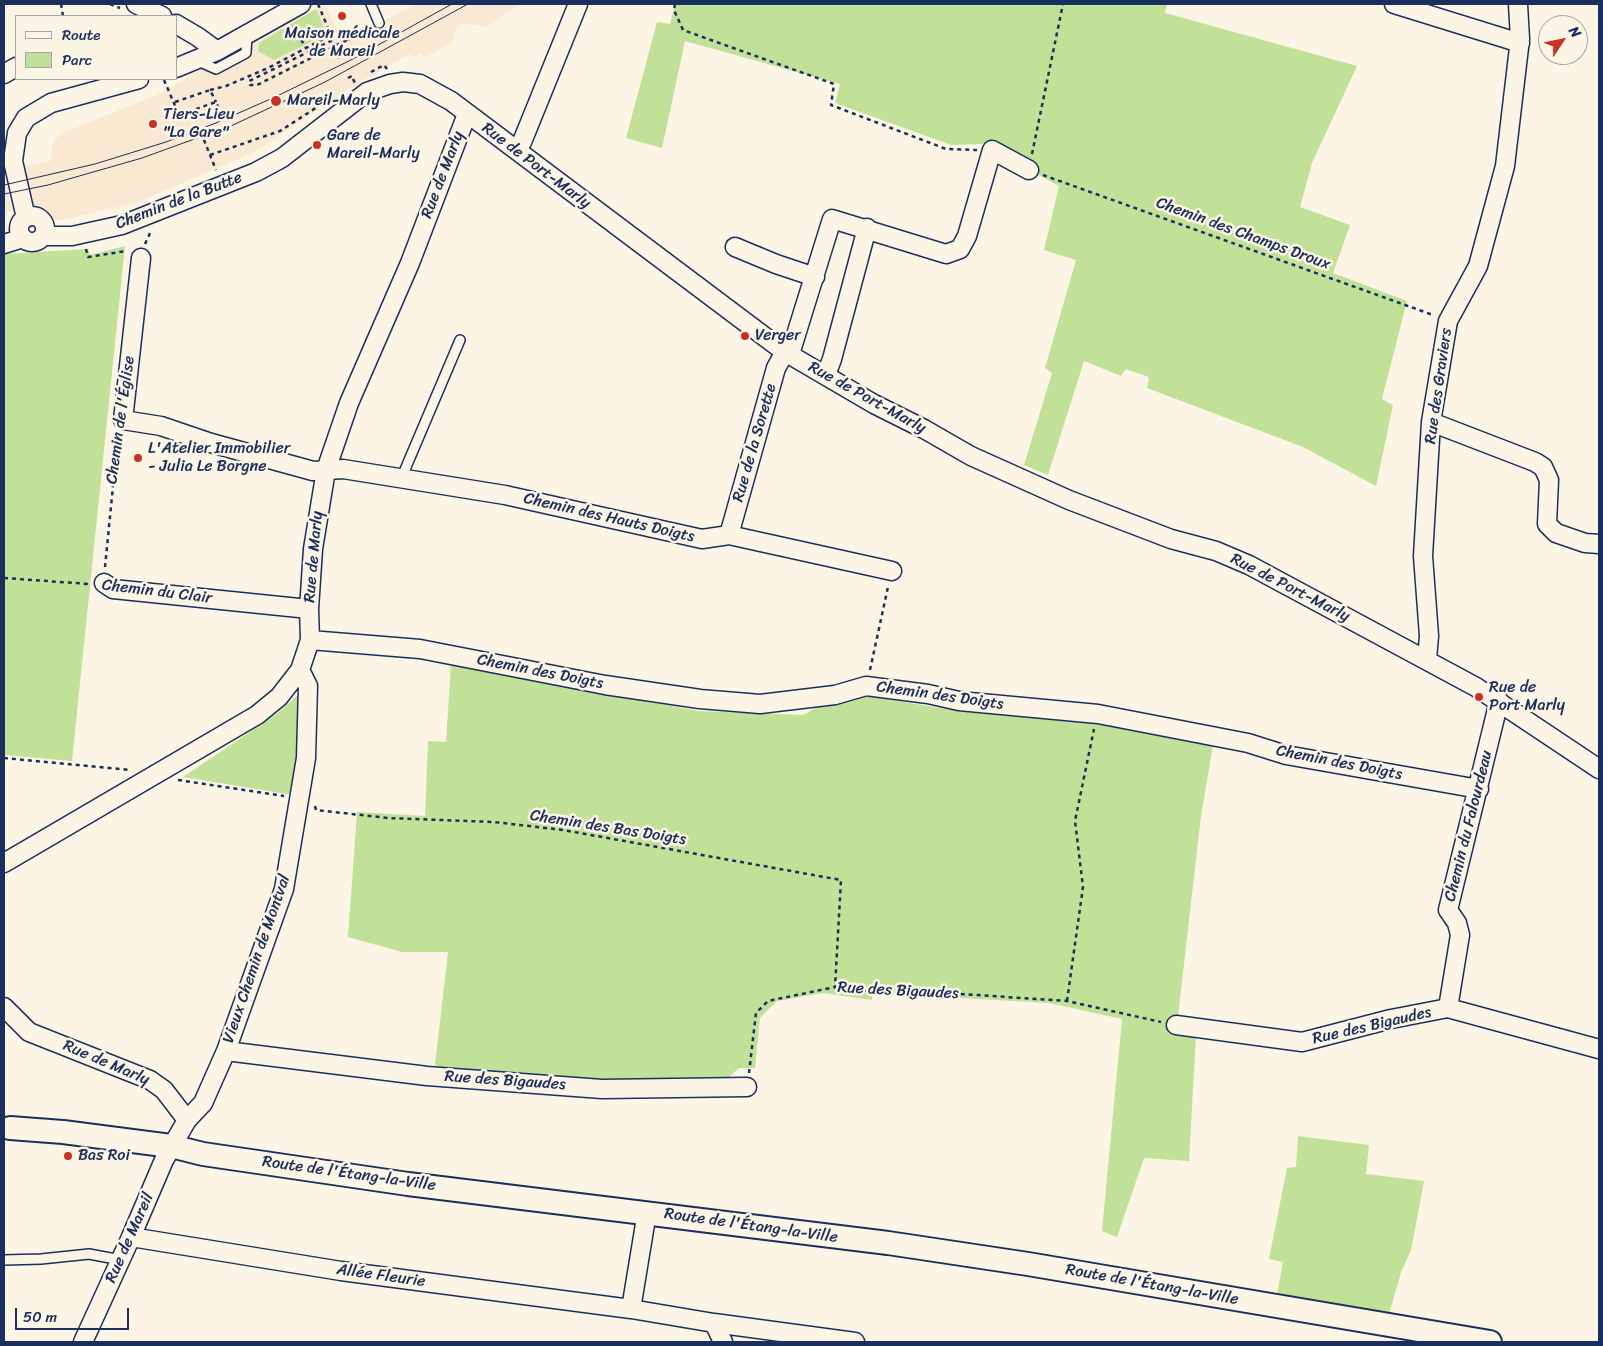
<!DOCTYPE html>
<html>
<head>
<meta charset="utf-8">
<style>
	body { margin:0 }
	#map { position:relative; width:1603px; height:1346px; overflow:hidden; background:#fcf5e5; font-family:Sriracha,sans-serif }
	canvas { display:block }
	.frame { position:absolute; inset:0; border:5px solid #1b2f5e; pointer-events:none }
	.legend { position:absolute; left:15px; top:15px; width:162px; height:65px; box-sizing:border-box; background:#fcf5e5; border:1px solid #a2a6af; margin:0; padding:6px 9px; list-style:none; font-size:15px; color:#1b2f5e }
	.legend li { display:flex; align-items:center; gap:10px; height:25px }
	.legend b { width:25px; border:1px solid #a2a6af }
	.north { position:absolute; left:1538px; top:15px; width:50px; height:50px; box-sizing:border-box; background:#fcf5e5; border:1px solid #a2a6af; border-radius:50%; rotate:56deg; font-size:14px; font-weight:700; line-height:20px; text-align:center; color:#1b2f5e }
	.north::after { content:''; display:block; margin:auto; width:18px; height:22px; background:#c8321e; clip-path:polygon(50% 0,100% 100%,50% 72%,0 100%) }
	.scale { position:absolute; left:15px; top:1308px; width:114px; height:22px; box-sizing:border-box; border:2px solid #1b2f5e; border-top:0; padding-left:6px; font-size:15px; line-height:18px; white-space:nowrap; color:#1b2f5e; -webkit-text-stroke:4px #fcf5e5; paint-order:stroke }
</style>
</head>
<body>
<div id="map">
<canvas width="1603" height="1346"></canvas>
<div class="frame"></div>
<ul class="legend">
<li><b style="height:6px;background:#fcf5e5"></b>Route</li>
<li><b style="height:14px;background:#c1e098"></b>Parc</li>
</ul>
<div class="north">N</div>
<div class="scale">50 m</div>
</div>
<script>
const g = document.querySelector('canvas').getContext('2d');
g.lineJoin = 'round';
function paint(path, color) { g.fillStyle = color; g.fill(path, 'evenodd'); }
const toPath = rows => new Path2D(rows.map(r => 'M' + r).join(''));
function stroke(path, color, width, dash) { g.strokeStyle = color; g.lineWidth = width; g.lineCap = dash ? 'butt' : 'round'; g.setLineDash(dash || []); g.stroke(path); }
function drawText(font, color, halo, rows, align = 'center') {
  g.font = font + ' Sriracha,sans-serif'; g.lineWidth = 5; g.setLineDash([]); g.textBaseline = 'middle'; g.strokeStyle = halo; g.fillStyle = color; for (const [text, x, y, turn = 0] of rows) {
    g.save(); g.translate(x, y); g.rotate((+turn || 0) * Math.PI / 180); g.textAlign = isNaN(turn) ? turn : align; if (halo) g.strokeText(text, 0, 0); g.fillText(text, 0, 0); g.restore();
  }
}
const built = toPath([
	[325,4,341,38,385,20,416,4,520,4,486,27,463,23,456,28,453,41,424,58,420,53,412,58,410,54,383,69,342,93,257,151,139,202,58,221,38,207,8,211,4,221,4,169,51,161,52,145,60,134,162,93,211,63]
]);
const green = toPath([
	[675,4,1167,4,1165,13,1357,66,1312,163,1300,207,1350,225,1333,273,1407,301,1382,399,1393,405,1376,486,1303,447,1147,388,1149,377,1126,369,1121,376,1084,361,1048,475,1024,465,1052,373,1045,368,1076,260,1044,250,1059,186,982,144,951,145,835,103,840,84,685,41,662,148,626,138,657,22,670,24],
	[316,9,327,34,274,60,258,51,259,43],
	[125,246,72,761,4,755,4,254,88,249,90,255],
	[451,663,698,711,803,715,830,700,862,695,964,712,1098,721,1213,745,1201,816,1177,1025,1196,1034,1189,1161,1144,1158,1117,1237,1102,1231,1122,1019,1049,1003,872,993,872,1000,823,993,777,1001,760,1018,755,1068,739,1068,721,1084,598,1086,449,1070,435,1065,448,952,402,952,348,937,357,812,425,816,428,741,446,742],
	[303,690,300,760,293,795,183,777,278,713],
	[1298,1136,1369,1145,1366,1174,1424,1181,1411,1250,1401,1272,1386,1325,1275,1305,1283,1262,1269,1259,1287,1168,1296,1167]
]);
const path = toPath([
	[61,4,63,16],
	[110,4,120,8],
	[318,4,333,40,249,81,250,85,257,85,347,40,348,43],
	[675,4,674,10,683,30,834,84,831,105,946,149,977,150],
	[293,26,306,48],
	[347,40,370,29],
	[338,58,341,56],
	[371,72,384,65,387,69],
	[348,78,352,76],
	[164,80,179,115,216,102,219,109],
	[210,90,226,86,268,68,331,35],
	[175,102,210,90,216,102],
	[192,110,216,170],
	[1032,154,1063,4],
	[210,155,280,131,325,102],
	[1043,175,1433,315],
	[145,244,151,231],
	[86,249,88,257,126,251],
	[105,567,118,436],
	[4,578,89,584],
	[870,670,888,587],
	[4,758,131,770],
	[178,780,284,796],
	[315,806,316,810,388,818,494,822,563,830,841,880,835,987],
	[1067,1001,1083,887,1075,821,1094,729],
	[749,1073,756,1013,768,1001,835,987,857,991,901,990,1067,1001,1161,1022]
]);
const service = toPath([
	[371,4,379,23],
	[198,61,216,69,246,53,247,35],
	[401,479,460,340],
	[4,1260,41,1259,89,1254,121,1260]
]);
const minor = toPath([
	[136,4,162,16],
	[1394,4,1520,43],
	[176,24,198,37,217,51],
	[176,68,217,51,301,4],
	[4,74,16,67],
	[516,150,522,142,578,4],
	'19 229a13 13 0 1 1 26 0a13 13 0 1 1-26 0Z',
	[26,218,13,161,17,133,26,118,51,103,139,79],
	[44,236,72,236,122,225,256,172,282,158,367,92,390,84,403,82,420,84,451,101,785,352,874,404,924,429,971,456,1069,500,1171,539,1216,551,1249,565,1476,687,1599,769],
	[4,244,23,238],
	[735,247,776,264,815,277],
	[141,258,123,420,161,426,211,443,313,471,343,469,505,495,702,539,729,535,892,571],
	[790,354,832,219,946,254,960,249,967,236,992,150,1029,170],
	[826,375,832,359,867,228],
	[1431,422,1535,462,1543,467,1549,480,1547,524,1556,533,1585,543,1599,544],
	[729,535,776,368,785,352],
	[104,583,113,589,309,609],
	[310,640,420,649,605,685,700,699,760,704,835,695,866,686,928,694,959,701,1098,714,1248,743,1286,755,1479,789],
	[1427,659,1429,636,1423,556,1431,422,1448,321,1478,266,1505,166,1520,39,1518,4],
	[4,863,257,715,279,697,300,670,310,640,309,609,313,549,326,470,349,403,410,263,467,114],
	[4,1007,29,1032,150,1080,164,1090,187,1120,164,1160,131,1237,83,1342],
	[1448,1008,1460,935,1457,923,1448,910,1499,701],
	[1176,1025,1302,1042,1391,1019,1448,1008,1599,1049],
	[226,1051,427,1076,602,1089,747,1087],
	[187,1120,203,1103,226,1051,284,889,306,758,308,686,300,670],
	[131,1237,341,1271,631,1309,714,1323,855,1342],
	[631,1309,647,1212],
	[714,1323,723,1342]
]);
const tertiary = toPath([
	[10,1128,63,1132,171,1146,203,1154,408,1184,888,1243,1028,1264,1490,1342]
]);
const tram = toPath([
	[4,185,95,164,166,142,216,123,275,97,351,60,452,4],
	[4,194,48,185,142,158,233,125,325,82,468,4]
]);
const pathBridge = toPath([
	[335,43,339,53],
	[353,79,356,85]
]);
const markers = [
	[342,16,5,"#c8321e"],
	[276,101,6,"#c8321e"],
	[153,124,5,"#c8321e"],
	[317,145,5,"#c8321e"],
	[745,336,5,"#c8321e"],
	[138,458,5,"#c8321e"],
	[1479,697,5,"#c8321e"],
	[68,1156,5,"#c8321e"]
];
const poiNames = [
	["Maison médicale",342,34,"center"],
	["de Mareil",342,52,"center"],
	["Mareil-Marly",287,101],
	["Tiers-Lieu",163,115],
	["\"La Gare\"",163,133],
	["Gare de",327,136],
	["Mareil-Marly",327,154],
	["Verger",755,336],
	["L'Atelier Immobilier",148,449],
	["- Julia Le Borgne",148,467],
	["Rue de",1489,688],
	["Port Marly",1489,706],
	["Bas Roi",78,1156]
];
const streetNames = [
	["Rue de Port-Marly",536,166,37],
	["Rue de Marly",443,175,-69],
	["Chemin de la Butte",179,201,-21],
	["Chemin des Champs Droux",1243,234,20],
	["Rue des Graviers",1439,386,-82],
	["Rue de Port-Marly",867,398,29],
	["Chemin de l'Église",121,420,-82],
	["Rue de la Sorette",755,443,-74],
	["Chemin des Hauts Doigts",609,518,13],
	["Rue de Marly",314,557,-85],
	["Rue de Port-Marly",1290,588,27],
	["Chemin du Clair",157,592,7],
	["Chemin des Doigts",540,672,11],
	["Chemin des Doigts",940,696,8],
	["Chemin des Doigts",1339,763,11],
	["Chemin du Falourdeau",1469,826,-76],
	["Chemin des Bas Doigts",608,828,9],
	["Vieux Chemin de Montval",257,959,-71],
	["Rue des Bigaudes",898,991,3],
	["Rue des Bigaudes",1372,1026,-13],
	["Rue de Marly",106,1063,23],
	["Rue des Bigaudes",505,1081,4],
	["Route de l'Étang-la-Ville",349,1174,8],
	["Route de l'Étang-la-Ville",751,1226,8],
	["Rue de Mareil",130,1238,-66],
	["Allée Fleurie",381,1276,8],
	["Route de l'Étang-la-Ville",1152,1285,10]
];
paint(built, '#fae9d2');
paint(green, '#c1e098');
stroke(service, '#1b2f5e', 12);
stroke(minor, '#1b2f5e', 21);
stroke(tertiary, '#1b2f5e', 26);
stroke(path, '#1b2f5e', 2.5, [4, 4]);
stroke(service, '#fcf5e5', 9);
stroke(minor, '#fcf5e5', 18);
stroke(tertiary, '#fcf5e5', 22);
stroke(tram, '#1b2f5e', 1);
stroke(pathBridge, '#1b2f5e', 2.5, [4, 4]);
for (const [x, y, r, color] of markers) { const dot = new Path2D(); dot.arc(x, y, r, 0, 2 * Math.PI); g.fillStyle = color; g.fill(dot); stroke(dot, '#fcf5e5', 2); }
drawText('16px', '#1b2f5e', '#fcf5e5', poiNames, 'left');
drawText('16px', '#1b2f5e', '#fcf5e5', streetNames);
</script>
</body>
</html>
